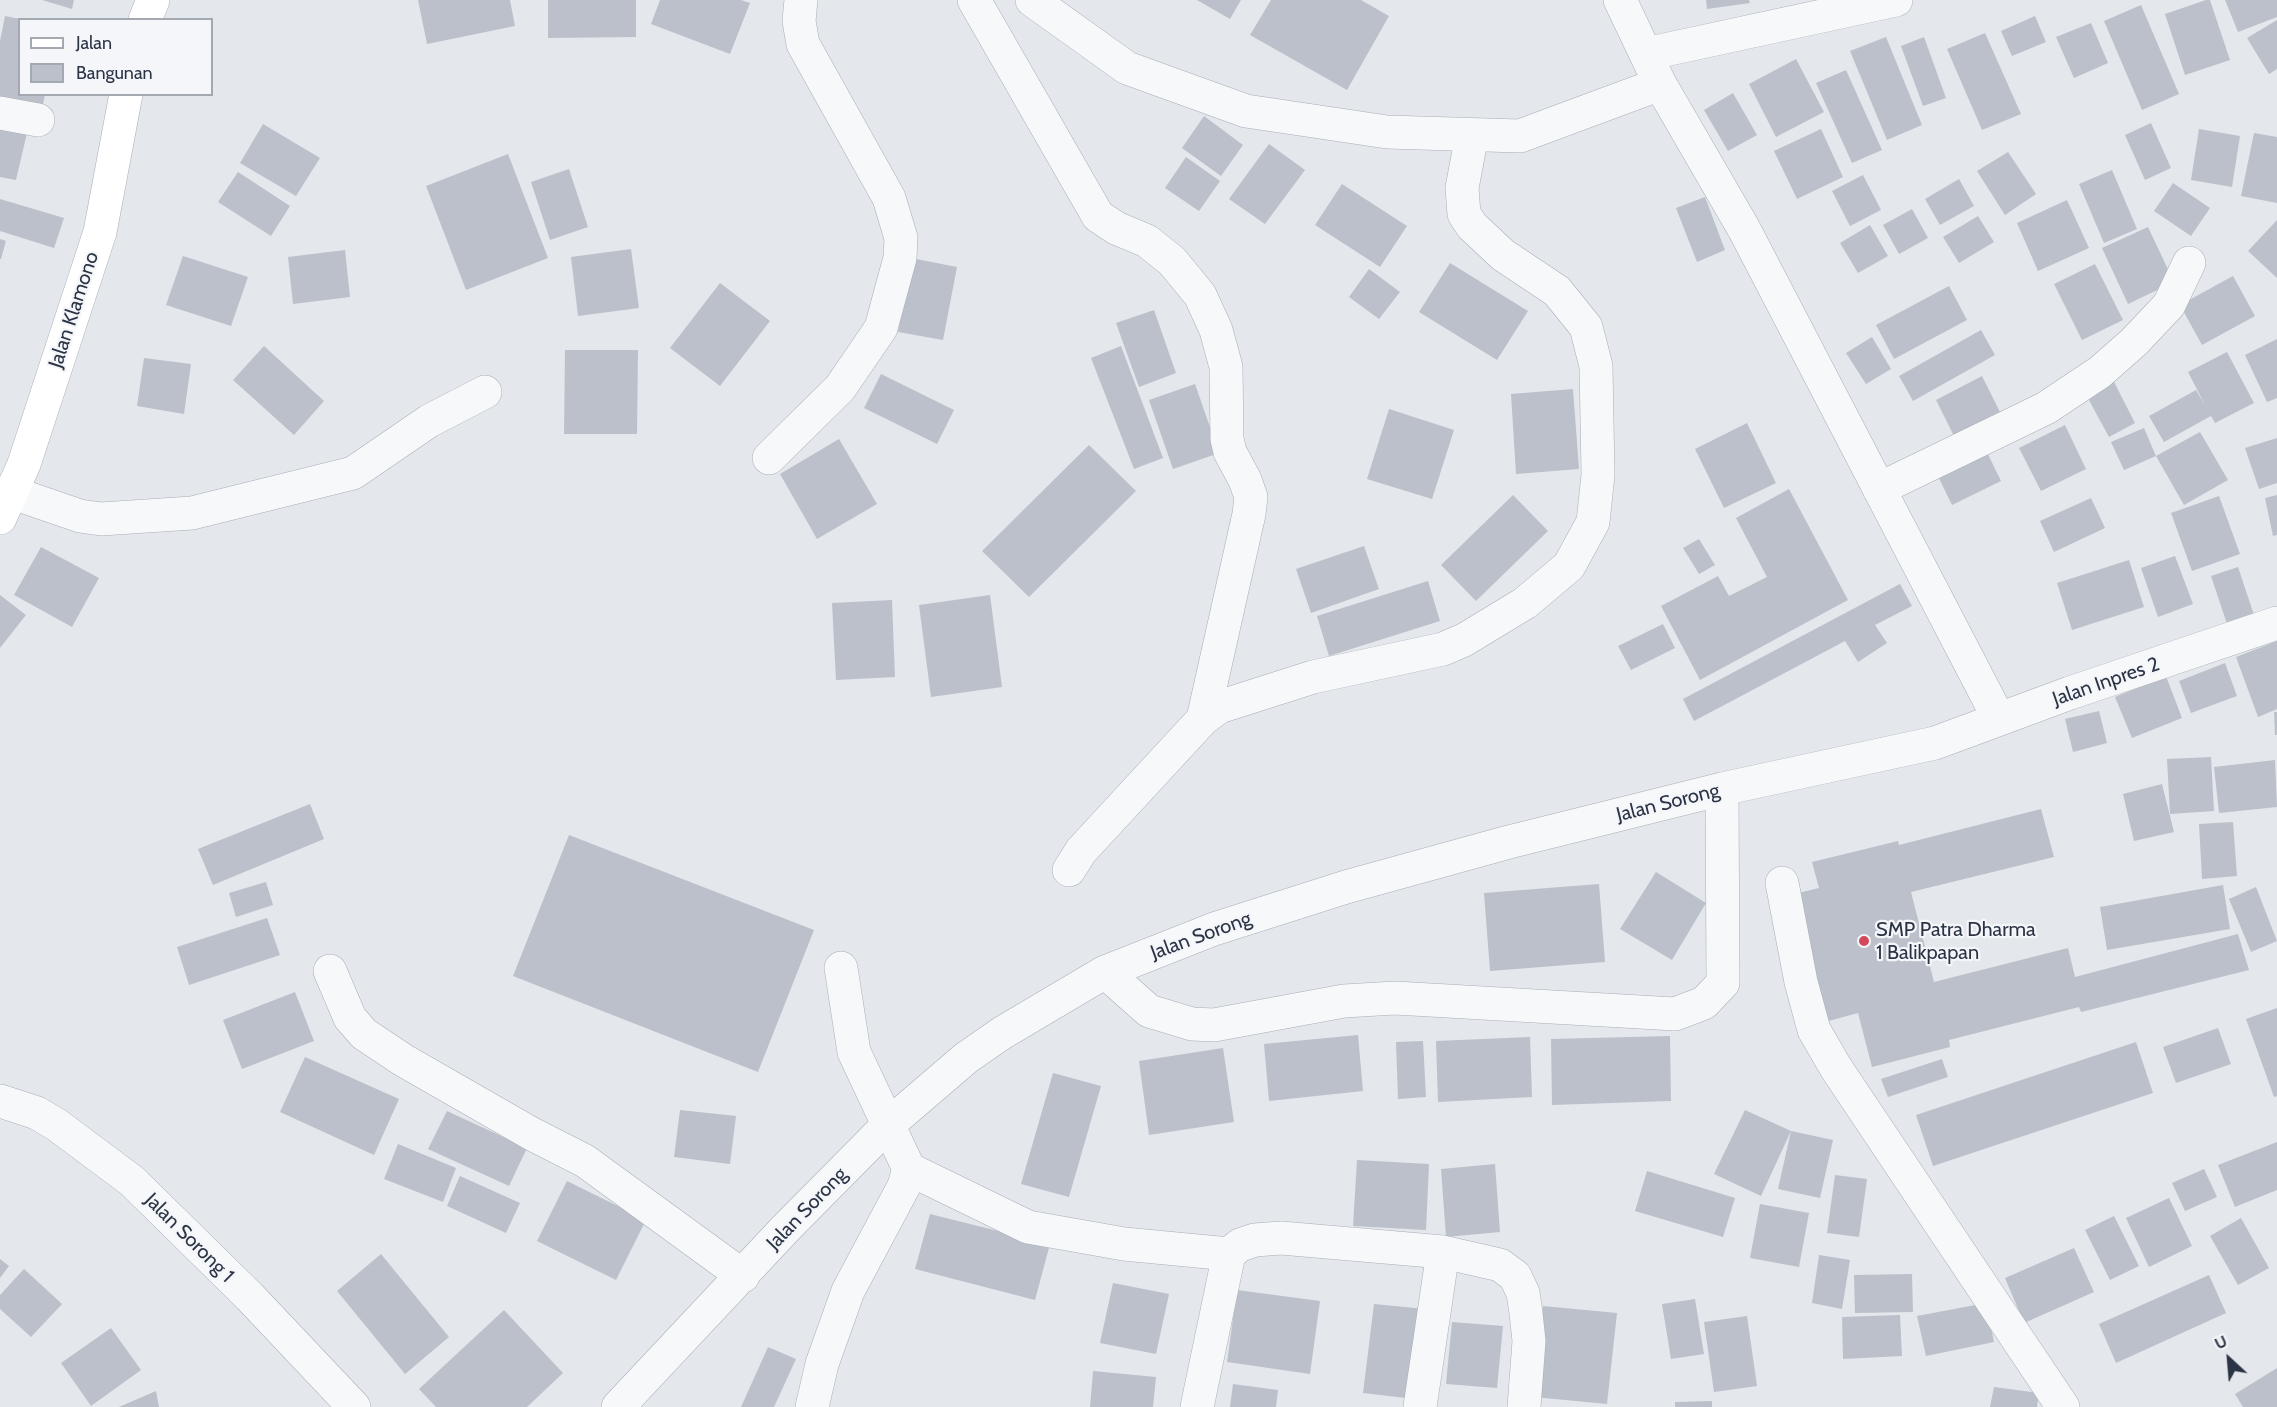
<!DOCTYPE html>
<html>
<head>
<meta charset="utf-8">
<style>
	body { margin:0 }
	#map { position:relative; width:2277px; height:1407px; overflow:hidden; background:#e4e7ec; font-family:Cabin,sans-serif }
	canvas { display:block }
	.legend { position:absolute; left:18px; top:18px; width:195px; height:78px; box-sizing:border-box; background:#f4f6f9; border:2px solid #a4a8b1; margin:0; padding:8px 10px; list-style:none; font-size:18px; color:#2b3445 }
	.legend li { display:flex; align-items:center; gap:12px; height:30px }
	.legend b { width:30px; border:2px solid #a4a8b1 }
	.north { position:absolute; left:2199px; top:1329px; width:60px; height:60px; -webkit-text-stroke:4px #f4f6f9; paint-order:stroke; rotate:334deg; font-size:16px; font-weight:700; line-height:24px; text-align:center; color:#2b3445 }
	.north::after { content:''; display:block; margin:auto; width:21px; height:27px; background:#2b3445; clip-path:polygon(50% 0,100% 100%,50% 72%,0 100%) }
</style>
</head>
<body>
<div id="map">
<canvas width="2277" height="1407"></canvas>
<ul class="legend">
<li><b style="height:8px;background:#fff"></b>Jalan</li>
<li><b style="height:16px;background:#bbc0ca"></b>Bangunan</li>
</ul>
<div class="north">U</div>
</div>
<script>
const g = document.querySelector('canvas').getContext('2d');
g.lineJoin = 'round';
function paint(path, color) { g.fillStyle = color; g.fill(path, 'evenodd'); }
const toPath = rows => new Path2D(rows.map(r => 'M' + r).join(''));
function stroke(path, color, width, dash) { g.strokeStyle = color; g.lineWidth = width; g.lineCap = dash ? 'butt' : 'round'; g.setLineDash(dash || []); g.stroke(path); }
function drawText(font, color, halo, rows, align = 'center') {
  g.font = font + ' Cabin,sans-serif'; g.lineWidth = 4.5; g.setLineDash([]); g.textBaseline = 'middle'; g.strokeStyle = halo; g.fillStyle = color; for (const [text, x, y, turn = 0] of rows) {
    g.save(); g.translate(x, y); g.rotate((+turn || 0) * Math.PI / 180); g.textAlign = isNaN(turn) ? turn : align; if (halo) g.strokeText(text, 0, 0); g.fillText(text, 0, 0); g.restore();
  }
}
const building = toPath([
	[42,0,74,0,72,9],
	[418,0,510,0,515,26,427,44],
	[548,0,636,0,636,37,548,38],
	[660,0,741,0,750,3,730,54,651,24],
	[1197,0,1241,0,1230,19],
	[1271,0,1361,0,1389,16,1347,90,1250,35],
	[1706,0,1749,0,1750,3,1707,9],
	[2206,0,2210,0,2230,60,2185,75,2165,14],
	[2225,0,2277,0,2277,17,2238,32],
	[2141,5,2179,94,2142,110,2104,21],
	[5,16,20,19,20,94,45,94,42,110,0,103,0,41],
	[2035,16,2046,42,2012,56,2001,31],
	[2277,20,2277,69,2269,74,2247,38],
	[2091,23,2108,63,2074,78,2056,37],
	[1985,33,2021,114,1982,130,1947,49],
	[1886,37,1922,125,1887,140,1850,51],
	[1924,37,1946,98,1923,106,1901,46],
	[1796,59,1824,112,1776,137,1749,84],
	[1846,70,1882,150,1852,163,1816,83],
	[1733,93,1757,135,1728,151,1704,110],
	[1204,116,1243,145,1221,176,1182,148],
	[2151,123,2171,168,2145,180,2125,135],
	[263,124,320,158,296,196,240,163],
	[0,127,27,133,16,180,0,177],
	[1821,129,1843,177,1797,199,1774,151],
	[2199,129,2240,136,2232,187,2191,180],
	[2254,133,2277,137,2277,203,2241,196],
	[1269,144,1305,170,1265,224,1229,199],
	[2008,152,2036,194,2005,215,1977,171],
	[508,154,548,258,466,290,426,186],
	[1186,157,1220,181,1199,211,1165,188],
	[569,169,588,227,550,240,531,182],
	[2112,170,2137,229,2104,243,2079,184],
	[238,172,290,206,271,236,218,202],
	[1863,175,1881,210,1850,226,1832,191],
	[1959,179,1974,206,1940,225,1925,199],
	[2173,183,2210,208,2191,236,2154,211],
	[1342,184,1407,226,1380,267,1315,225],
	[1705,197,1725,250,1697,262,1676,208],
	[0,199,64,218,54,248,0,231],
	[2067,200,2089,248,2038,271,2017,223],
	[1912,209,1928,238,1899,254,1883,225],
	[1978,216,1994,242,1959,263,1943,237],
	[2277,220,2277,278,2248,251],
	[1870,225,1888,256,1858,273,1840,243],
	[2148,227,2174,282,2128,304,2102,248],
	[0,239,6,241,1,259,0,259],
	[631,249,639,308,578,316,571,257],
	[345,250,350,297,293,304,288,257],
	[183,256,248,277,231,326,166,305],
	[911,258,957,267,943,340,898,332],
	[1450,263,1528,311,1497,360,1419,312],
	[2095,264,2123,320,2082,340,2054,284],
	[1369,269,1400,292,1379,319,1349,297],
	[2233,276,2255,316,2202,345,2180,305],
	[720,283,770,321,720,386,670,348],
	[1949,286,1967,320,1894,359,1876,325],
	[1154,310,1176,373,1139,387,1116,323],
	[1981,330,1995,355,1913,401,1899,376],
	[1872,337,1891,369,1866,384,1846,353],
	[2277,339,2277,398,2267,402,2245,355],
	[264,346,324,401,294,435,233,380],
	[1121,346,1163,458,1134,469,1091,358],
	[565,350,638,350,637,434,564,434],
	[2227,352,2254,403,2215,423,2211,416,2164,442,2149,416,2196,390,2205,405,2188,372],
	[144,358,191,364,184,414,137,406],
	[881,374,954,410,937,444,864,408],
	[1982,376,2000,412,1954,436,1936,400],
	[2111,376,2135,423,2109,437,2084,391],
	[1195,384,1219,453,1173,469,1149,400],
	[1573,389,1579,469,1516,474,1511,394],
	[1389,409,1454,430,1432,499,1367,479],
	[1747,423,1776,483,1724,508,1695,449],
	[2065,425,2086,469,2041,491,2019,448],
	[2144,428,2156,456,2124,470,2111,442],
	[2200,432,2228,480,2184,505,2156,456],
	[2277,438,2277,483,2259,489,2245,448],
	[839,439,877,504,817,539,780,474],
	[1089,445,1136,491,1029,597,982,551],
	[1984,446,2001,481,1952,505,1935,470],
	[1789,489,1848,600,1700,680,1661,606,1718,576,1729,596,1767,577,1736,518],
	[1513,495,1548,531,1476,601,1441,565],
	[2277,495,2277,535,2273,536,2265,498],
	[2219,496,2240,554,2192,571,2171,513],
	[2091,498,2105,528,2054,552,2040,521],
	[1699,539,1715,565,1699,574,1683,548],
	[1364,546,1379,589,1311,613,1296,569],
	[41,547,99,578,72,627,14,595],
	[2175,556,2193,604,2158,617,2141,568],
	[2129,560,2144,607,2072,630,2057,583],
	[2238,567,2254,615,2227,624,2211,576],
	[1428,581,1440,621,1329,656,1317,616],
	[1900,584,1912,606,1875,625,1887,643,1858,662,1845,641,1694,721,1683,699],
	[0,595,26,615,0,648],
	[990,595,1002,687,931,697,919,605],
	[892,600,895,677,836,680,832,603],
	[1663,624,1675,648,1631,670,1618,646],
	[2277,641,2277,709,2258,717,2236,657],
	[2225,663,2237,696,2191,713,2179,681],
	[2166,676,2182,718,2132,738,2115,697],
	[2099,711,2107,743,2073,752,2065,719],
	[2274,712,2277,712,2277,735,2275,735],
	[2211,757,2214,811,2170,814,2167,759],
	[2275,760,2277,807,2219,813,2214,767],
	[2162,784,2174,832,2134,841,2123,794],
	[310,804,324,839,213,885,198,849],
	[2041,809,2054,857,1911,892,1934,982,2068,948,2075,977,2238,934,2249,970,2081,1012,2079,1007,1949,1040,1950,1047,1872,1067,1858,1013,1825,1022,1794,894,1819,888,1812,862,1898,841,1899,845],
	[2233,822,2237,876,2202,879,2199,824],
	[569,835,814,930,758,1072,513,976],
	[1656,872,1706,903,1672,960,1620,929],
	[266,882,273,905,236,917,229,893],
	[1599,884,1605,962,1490,971,1484,893],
	[2223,885,2230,929,2107,950,2100,907],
	[2256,887,2277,941,2251,952,2229,899],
	[267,918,280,955,189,985,177,947],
	[295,992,314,1041,242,1069,223,1020],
	[2277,1008,2277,1096,2274,1097,2246,1019],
	[2218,1028,2231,1064,2176,1083,2163,1047],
	[1358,1035,1363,1091,1269,1101,1264,1044],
	[1670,1036,1671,1101,1552,1105,1551,1039],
	[1530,1037,1532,1097,1438,1102,1436,1041],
	[1423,1041,1426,1097,1398,1099,1396,1042],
	[2136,1042,2153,1093,1933,1166,1916,1115],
	[1223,1048,1234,1122,1149,1135,1139,1061],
	[305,1057,399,1099,374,1155,280,1112],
	[1942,1059,1948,1077,1888,1097,1881,1079],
	[1053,1073,1101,1086,1069,1197,1021,1184],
	[680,1110,736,1116,730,1164,674,1157],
	[1745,1110,1791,1131,1761,1196,1714,1174],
	[447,1111,527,1148,509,1186,428,1149],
	[1791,1131,1833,1140,1820,1198,1778,1189],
	[2277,1142,2277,1190,2235,1207,2218,1165],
	[398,1144,456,1168,443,1202,384,1179],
	[1357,1160,1429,1164,1426,1230,1353,1226],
	[1495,1164,1500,1232,1446,1237,1441,1169],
	[2204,1169,2217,1197,2185,1211,2172,1183],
	[1647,1171,1735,1198,1723,1237,1635,1211],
	[1835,1175,1867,1179,1859,1237,1827,1233],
	[460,1176,520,1203,506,1233,447,1206],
	[567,1181,646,1220,616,1280,537,1241],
	[2169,1198,2192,1246,2149,1267,2126,1218],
	[1760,1204,1809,1213,1799,1267,1750,1258],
	[930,1214,1050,1244,1035,1300,915,1269],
	[2114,1216,2139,1266,2110,1280,2085,1230],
	[2241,1218,2269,1268,2238,1285,2210,1236],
	[2074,1248,2094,1292,2024,1323,2005,1278],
	[381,1254,449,1337,405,1374,337,1291],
	[1819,1255,1850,1260,1842,1309,1812,1303],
	[0,1259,9,1266,0,1278],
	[24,1269,62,1304,31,1337,0,1309,0,1295],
	[1912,1274,1913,1312,1855,1313,1854,1275],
	[2209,1275,2226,1313,2116,1363,2099,1324],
	[1113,1283,1169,1294,1156,1354,1100,1343],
	[1237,1290,1320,1301,1310,1374,1227,1362],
	[1695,1299,1704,1354,1671,1359,1662,1304],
	[1986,1303,1994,1342,1926,1356,1917,1316],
	[1374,1304,1425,1309,1414,1399,1363,1393],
	[1543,1306,1617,1313,1607,1404,1534,1397],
	[504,1310,563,1373,527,1407,436,1407,419,1389],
	[1900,1315,1902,1356,1843,1359,1842,1317],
	[1747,1316,1757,1386,1714,1392,1704,1322],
	[1452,1322,1503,1326,1497,1388,1446,1384],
	[111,1328,141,1370,91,1406,61,1363],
	[768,1347,796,1359,774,1407,741,1407],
	[2277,1368,2277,1407,2243,1407,2235,1394],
	[1093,1371,1156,1377,1153,1407,1090,1407],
	[1233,1384,1278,1390,1276,1407,1230,1407],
	[1994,1387,2039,1393,2037,1407,1990,1407],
	[156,1391,159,1407,119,1407],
	[1712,1401,1712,1407,1675,1407,1675,1402]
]);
const minor = toPath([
	[974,0,1098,216,1116,228,1147,241,1172,261,1200,295,1216,330,1226,367,1227,439,1230,452,1245,480,1251,497,1249,514,1203,719],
	[1032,0,1127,68,1246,111,1387,132,1520,136,1660,84,1620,0],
	[1646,54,1896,0],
	[1660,84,1744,229,1999,719],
	[0,113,38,120],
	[769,458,840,388,881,328,900,258,901,238,889,198,803,44,799,21,801,0],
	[1879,489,2046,408,2100,372,2134,342,2169,305,2189,263],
	[13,493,80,516,101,519,192,513,353,473,429,421,485,392],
	[1069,870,1081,851,1203,719,1219,707,1313,677,1443,649,1464,640,1525,603,1569,566,1593,522,1598,475,1596,366,1586,327,1557,291,1503,255,1472,226,1464,214,1462,188,1472,135],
	[1782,883,1801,982,1814,1030,1836,1068,2063,1407],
	[330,971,350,1018,364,1034,403,1060,532,1134,585,1161,743,1276],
	[1105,972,1149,1011,1192,1024,1214,1025,1344,1001,1395,998,1675,1014,1704,1003,1723,983,1722,789],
	[0,1101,37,1113,57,1125,132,1181,250,1297,354,1407],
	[909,1169,1028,1227,1124,1244,1229,1254],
	[618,1407,786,1228,889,1124,966,1058,1002,1033,1105,972,1214,929,1346,887,1509,842,1722,789,1935,743,2070,693,2277,623],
	[812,1407,822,1364,848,1291,904,1186,909,1169,854,1052,841,968],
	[1197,1407,1229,1254,1240,1245,1255,1240,1281,1238,1443,1252,1500,1265,1515,1276,1523,1293,1526,1313,1529,1341,1524,1407],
	[1420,1407,1443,1252]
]);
const secondary = toPath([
	[145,20,153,0],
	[0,518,24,464,100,232,126,94]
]);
const markers = [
	[1864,941,6,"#d1495b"]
];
const streetNames = [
	["Jalan Klamono",74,310,-72],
	["Jalan Inpres 2",2106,682,-19],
	["Jalan Sorong",1668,803,-14],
	["Jalan Sorong",1201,936,-20],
	["Jalan Sorong",807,1209,-46],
	["Jalan Sorong 1",189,1238,45]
];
const poiNames = [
	["SMP Patra Dharma",1876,930],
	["1 Balikpapan",1876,953]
];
paint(building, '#bbc0ca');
stroke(minor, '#a9aeb7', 34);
stroke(secondary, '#a9aeb7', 34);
stroke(minor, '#f7f8fa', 33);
stroke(secondary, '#fff', 33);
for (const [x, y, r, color] of markers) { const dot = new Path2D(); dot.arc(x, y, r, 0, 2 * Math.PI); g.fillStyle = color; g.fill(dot); stroke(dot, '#f4f6f9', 2); }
drawText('20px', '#2b3445', '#f4f6f9', streetNames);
drawText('20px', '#2b3445', '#f4f6f9', poiNames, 'left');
</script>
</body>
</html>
